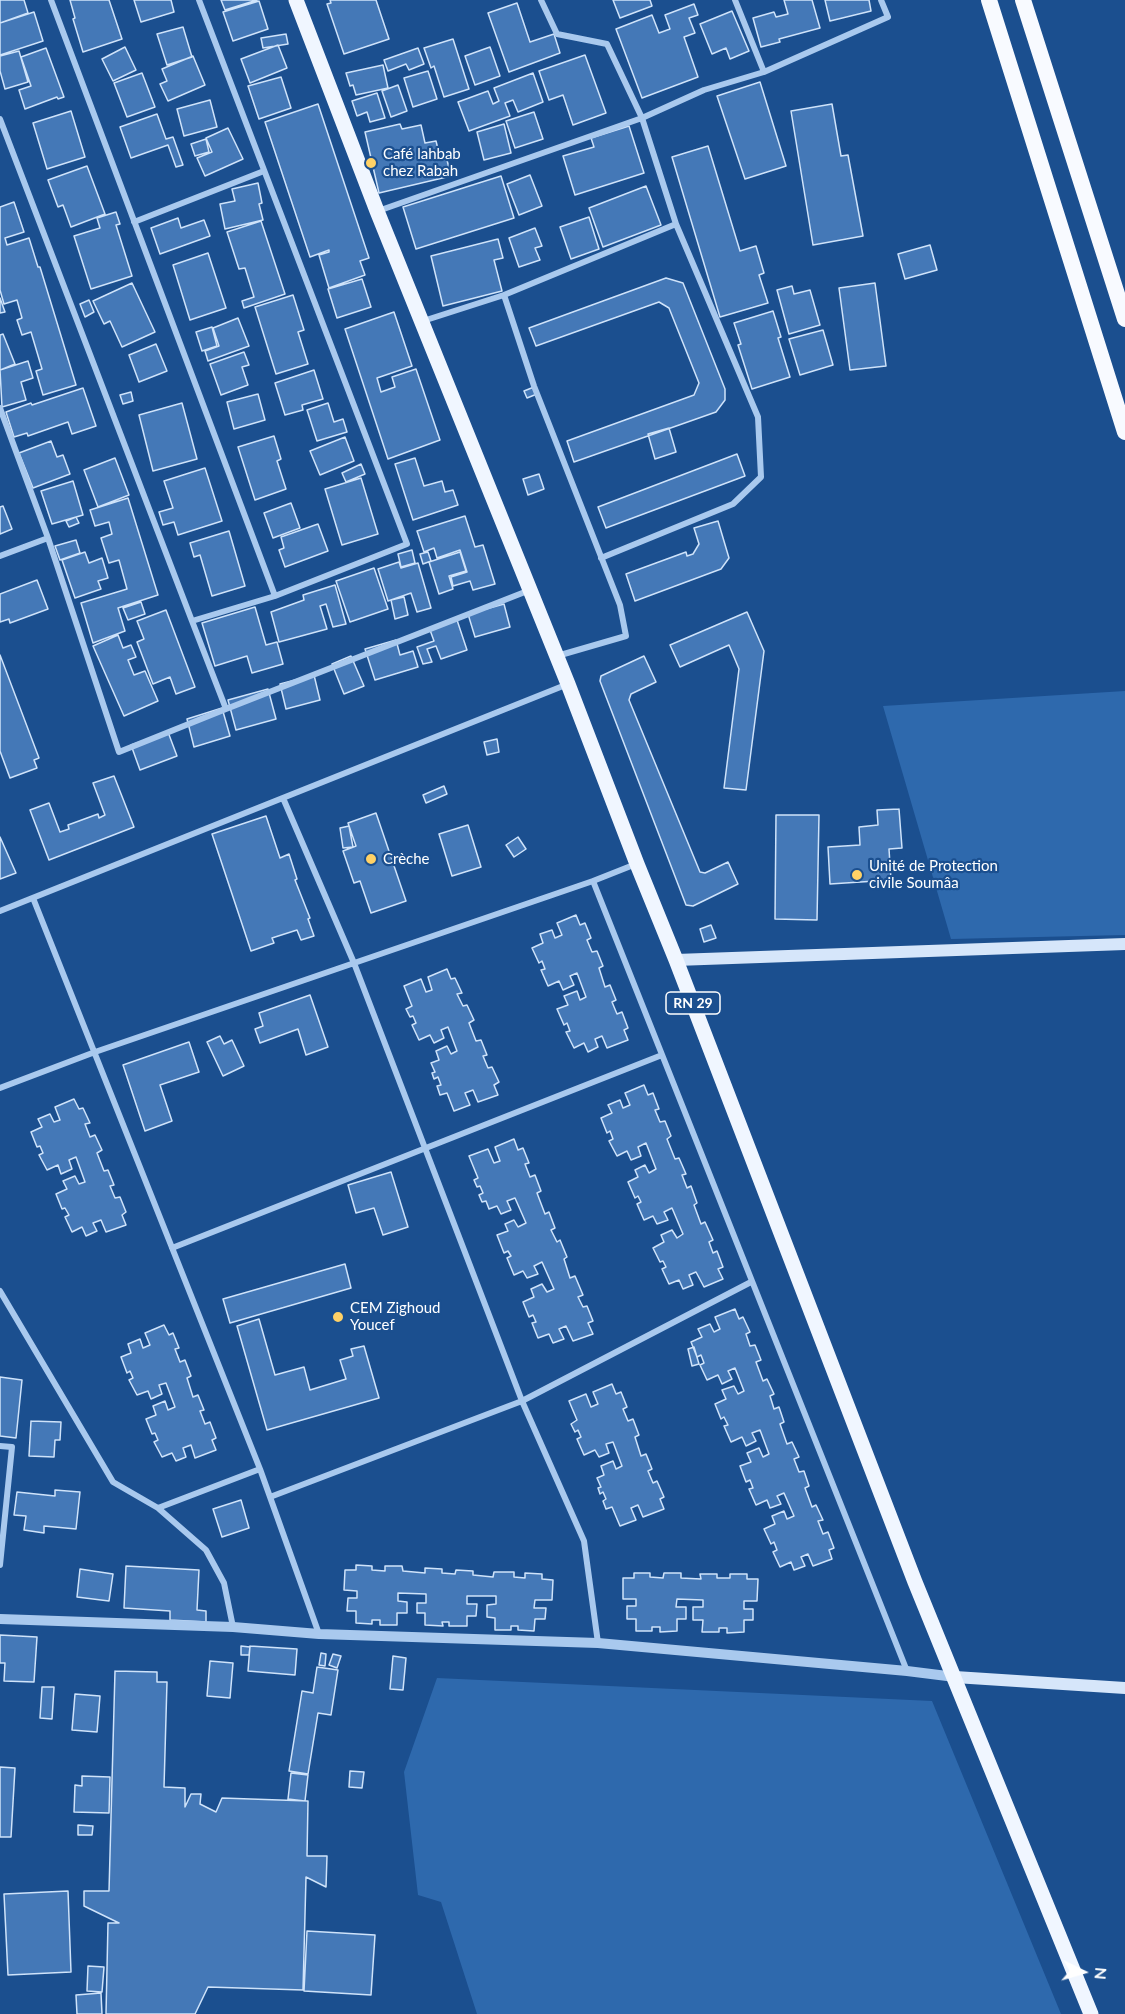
<!DOCTYPE html>
<html>
<head>
<meta charset="utf-8">
<style>
	body { margin:0 }
	#map { position:relative; width:1125px; height:2014px; overflow:hidden; background:#1b4f8f; font-family:Lato,sans-serif }
	canvas { display:block }
	.north { position:absolute; left:1053px; top:1942px; width:60px; height:60px; -webkit-text-stroke:4px #1b4f8f; paint-order:stroke; rotate:95deg; font-size:16px; font-weight:700; line-height:24px; text-align:center; color:#fff }
	.north::after { content:''; display:block; margin:auto; width:21px; height:27px; background:#fff; clip-path:polygon(50% 0,100% 100%,50% 72%,0 100%) }
</style>
</head>
<body>
<div id="map">
<canvas width="1125" height="2014"></canvas>
<div class="north">N</div>
</div>
<script>
const g = document.querySelector('canvas').getContext('2d');
g.lineJoin = 'round';
function paint(path, color) { g.fillStyle = color; g.fill(path, 'evenodd'); }
const toPath = rows => new Path2D(rows.map(r => 'M' + r).join(''));
function stroke(path, color, width, dash) { g.strokeStyle = color; g.lineWidth = width; g.lineCap = dash ? 'butt' : 'round'; g.setLineDash(dash || []); g.stroke(path); }
function drawText(font, color, halo, rows, align = 'center') {
  g.font = font + ' Lato,sans-serif'; g.lineWidth = 4.5; g.setLineDash([]); g.textBaseline = 'middle'; g.strokeStyle = halo; g.fillStyle = color; for (const [text, x, y, turn = 0] of rows) {
    g.save(); g.translate(x, y); g.rotate((+turn || 0) * Math.PI / 180); g.textAlign = isNaN(turn) ? turn : align; if (halo) g.strokeText(text, 0, 0); g.fillText(text, 0, 0); g.restore();
  }
}
const green = toPath([
	[1125,691,1125,935,951,939,883,706],
	[437,1678,932,1701,1061,2014,477,2014,441,1902,418,1895,404,1772]
]);
const building = toPath([
	[0,0,24,0,28,13,0,23,0,0],
	[70,0,109,0,122,39,83,52,73,19,75,18,70,0],
	[134,0,171,0,174,12,141,22,134,0],
	[221,0,257,0,225,10,221,0],
	[330,0,376,0,389,39,344,54,327,4,331,3,330,0],
	[613,0,650,0,652,6,620,18,613,0],
	[784,0,812,0,820,28,779,39,780,42,761,47,753,18,774,12,776,17,788,14,784,0],
	[825,0,869,0,871,11,830,21,825,0],
	[259,1,268,29,233,41,223,12,259,1],
	[517,3,530,42,554,34,560,53,509,72,488,13,517,3],
	[694,4,698,15,689,18,695,33,684,37,698,77,642,98,616,29,652,15,659,33,670,29,665,15,694,4],
	[732,11,749,51,730,59,726,48,712,54,700,24,732,11],
	[34,12,43,41,0,55,0,23,34,12],
	[183,27,192,57,167,65,157,34,183,27],
	[286,34,288,44,263,48,261,38,286,34],
	[453,39,469,89,444,97,434,66,431,68,424,48,453,39],
	[278,45,287,68,250,83,241,59,278,45],
	[125,47,136,70,113,81,102,59,125,47],
	[490,47,500,76,475,85,465,56,490,47],
	[46,48,64,97,58,99,57,97,25,109,19,90,31,86,21,57,46,48],
	[418,48,424,64,409,70,406,64,388,71,384,60,418,48],
	[19,51,28,82,5,89,0,71,0,56,19,51],
	[585,55,606,113,573,125,563,95,549,100,539,71,585,55],
	[193,56,205,85,168,101,160,84,167,81,162,69,193,56],
	[383,65,388,88,356,95,353,85,350,86,346,73,383,65],
	[428,71,437,99,413,107,404,78,428,71],
	[142,73,155,107,127,117,114,83,142,73],
	[533,73,543,102,518,112,513,100,505,103,510,116,469,131,458,102,488,91,493,104,499,101,494,88,533,73],
	[281,77,291,108,259,119,248,86,281,77],
	[760,82,786,166,745,179,717,96,760,82],
	[398,85,407,111,391,117,382,91,398,85],
	[377,93,385,118,370,122,367,112,357,116,352,101,377,93],
	[210,100,217,127,184,136,177,109,210,100],
	[318,104,369,258,360,261,365,275,329,288,319,255,329,252,329,250,310,257,265,122,318,104],
	[832,104,841,156,848,155,863,236,813,245,791,111,832,104],
	[71,111,85,157,47,169,33,123,71,111],
	[534,112,543,139,515,148,506,121,534,112],
	[157,114,166,139,173,137,183,165,176,167,168,145,131,158,120,127,157,114],
	[400,124,402,129,421,125,425,143,436,141,440,157,446,156,451,176,379,193,365,132,400,124],
	[504,124,511,153,484,160,477,132,504,124],
	[629,126,644,173,575,195,563,156,594,147,591,138,629,126],
	[228,128,243,159,205,176,197,158,212,152,206,138,228,128],
	[206,139,209,152,195,156,191,144,206,139],
	[708,146,740,251,756,246,764,273,759,275,768,303,720,317,672,157,708,146],
	[87,166,105,214,71,227,63,205,58,207,48,180,87,166],
	[530,175,542,206,519,215,507,184,530,175],
	[501,176,514,218,416,249,403,207,501,176],
	[258,183,262,203,259,204,263,220,225,229,220,204,235,201,232,189,258,183],
	[646,186,661,225,603,247,589,208,646,186],
	[14,202,24,232,5,238,7,245,29,238,38,267,40,267,76,385,43,395,36,371,42,369,31,332,22,335,17,320,22,318,17,300,4,304,0,290,0,207,14,202],
	[116,212,120,224,116,225,132,276,91,289,74,236,100,228,97,218,116,212],
	[589,217,599,249,571,259,560,227,589,217],
	[178,218,181,228,204,220,210,236,160,254,151,228,178,218],
	[261,221,285,294,244,308,242,301,254,297,245,268,239,269,227,232,261,221],
	[535,228,542,246,535,248,540,260,519,267,509,238,535,228],
	[498,239,503,258,494,260,502,291,443,306,431,256,498,239],
	[930,245,937,270,905,279,898,254,930,245],
	[208,253,226,308,190,320,173,265,208,253],
	[666,278,683,283,725,389,725,400,716,412,574,462,567,441,694,395,699,383,669,308,659,302,536,346,529,328,666,278],
	[362,279,371,307,337,318,328,289,362,279],
	[132,283,155,332,122,347,110,321,104,324,93,301,132,283],
	[875,283,886,366,850,370,839,288,875,283],
	[792,286,794,294,810,290,820,325,789,334,777,290,792,286],
	[293,295,304,330,298,332,308,364,276,374,255,307,293,295],
	[0,298,5,312,0,313,0,298],
	[89,300,94,312,85,317,80,304,89,300],
	[773,311,781,337,778,338,790,377,752,389,738,345,741,344,734,323,773,311],
	[394,312,412,366,377,378,381,392,395,387,392,377,416,369,440,440,388,459,345,329,394,312],
	[238,318,249,346,208,361,205,351,219,346,213,328,238,318],
	[212,327,217,346,202,351,196,332,212,327],
	[823,330,833,365,800,375,789,339,823,330],
	[3,334,15,364,0,370,0,335,3,334],
	[156,344,167,371,139,382,129,355,156,344],
	[244,352,249,365,242,367,248,385,221,395,210,364,244,352],
	[28,361,33,378,21,382,26,400,2,407,0,370,28,361],
	[314,370,323,399,302,405,303,410,285,415,275,383,314,370],
	[534,387,537,394,527,398,524,391,534,387],
	[83,388,96,426,72,434,68,422,28,436,27,433,14,437,6,412,31,403,32,405,83,388],
	[131,392,133,401,123,404,120,395,131,392],
	[258,394,265,420,234,429,227,402,258,394],
	[182,403,197,459,153,471,139,415,182,403],
	[328,403,334,422,343,419,347,432,317,441,307,410,328,403],
	[669,428,676,452,655,459,648,434,669,428],
	[274,436,281,459,277,461,286,489,255,500,238,447,274,436],
	[345,437,354,461,320,475,310,451,345,437],
	[51,441,57,457,63,455,70,474,33,488,19,453,51,441],
	[737,454,745,476,606,528,598,507,737,454],
	[115,458,129,495,98,507,84,470,115,458],
	[415,458,424,486,442,481,445,492,453,490,458,505,413,520,395,464,415,458],
	[361,464,365,474,346,482,342,473,361,464],
	[205,468,222,521,178,535,174,522,163,525,159,512,173,508,164,481,205,468],
	[539,474,544,489,528,495,523,479,539,474],
	[361,478,378,534,342,545,325,489,361,478],
	[73,481,83,515,52,524,41,491,73,481],
	[128,498,158,595,118,608,125,631,93,643,81,603,127,589,119,560,109,563,101,538,112,534,109,522,95,526,90,510,128,498],
	[291,503,300,528,273,538,264,513,291,503],
	[3,506,12,529,0,534,0,507,3,506],
	[465,516,475,547,483,545,495,584,473,590,470,581,453,586,451,577,467,572,460,550,437,558,434,548,424,552,417,531,465,516],
	[76,517,79,523,69,527,66,521,76,517],
	[718,521,729,558,721,569,635,601,626,574,686,552,687,556,693,554,699,544,694,528,718,521],
	[318,524,328,551,285,567,279,550,284,548,281,537,318,524],
	[229,531,245,586,212,596,200,555,194,557,190,543,229,531],
	[76,540,80,553,60,560,55,546,76,540],
	[412,550,415,563,401,567,398,554,412,550],
	[85,552,89,563,102,558,108,578,98,581,101,589,75,598,62,560,85,552],
	[428,552,431,561,423,564,420,554,428,552],
	[460,552,466,571,449,576,453,589,439,594,429,562,460,552],
	[399,562,401,568,418,563,431,608,417,612,411,593,388,601,378,569,399,562],
	[374,568,388,609,350,622,336,581,374,568],
	[37,580,48,609,10,623,9,619,0,622,0,594,37,580],
	[335,585,346,624,333,627,326,604,320,606,327,629,279,642,271,612,304,600,303,595,335,585],
	[404,597,408,615,395,619,391,600,404,597],
	[141,602,145,614,128,620,123,608,141,602],
	[504,604,510,627,475,637,468,614,504,604],
	[255,607,266,645,277,642,283,664,252,673,247,656,215,666,202,623,255,607],
	[166,610,195,687,176,694,170,677,153,684,137,642,144,639,137,621,166,610],
	[747,612,764,651,746,790,724,788,739,669,729,645,680,667,670,645,747,612],
	[457,620,467,650,441,659,436,646,427,649,432,662,423,664,417,647,434,641,430,630,457,620],
	[118,635,123,648,131,645,136,657,128,660,134,675,145,671,158,701,124,716,93,646,118,635],
	[396,640,400,655,413,651,418,667,375,680,365,649,396,640],
	[0,655,39,758,34,760,37,768,10,778,0,751,0,655],
	[351,656,364,686,344,694,332,664,351,656],
	[644,656,656,682,631,694,629,700,700,872,705,873,728,862,738,884,693,906,686,905,600,681,601,676,644,656],
	[314,675,320,700,286,709,280,684,314,675],
	[268,689,276,719,236,730,228,700,268,689],
	[222,708,230,736,194,747,187,719,222,708],
	[168,732,177,756,140,770,131,745,168,732],
	[497,739,499,752,487,755,484,742,497,739],
	[114,776,134,827,49,860,30,810,49,803,60,832,69,829,68,825,98,814,99,818,105,815,93,783,114,776],
	[444,786,447,794,426,803,423,795,444,786],
	[899,809,902,848,889,849,891,880,830,884,828,847,860,845,859,827,878,825,877,810,899,809],
	[376,813,406,901,371,913,360,881,354,883,343,851,356,846,348,823,376,813],
	[776,815,819,815,817,920,775,919,776,815],
	[266,816,280,858,289,854,297,879,295,880,310,918,308,919,314,936,301,940,297,930,272,938,274,943,251,951,212,834,266,816],
	[468,825,481,867,452,876,439,834,468,825],
	[349,826,353,847,343,848,340,828,349,826],
	[0,837,16,873,0,879,0,837],
	[518,837,526,849,514,857,506,845,518,837],
	[576,915,580,925,585,923,591,938,587,940,592,952,597,951,603,966,599,968,605,987,610,985,616,1000,612,1002,617,1014,622,1012,628,1028,624,1030,628,1040,607,1048,602,1036,595,1039,598,1047,588,1052,584,1043,574,1048,566,1032,570,1031,567,1023,564,1025,557,1009,568,1005,564,996,577,991,580,1000,586,997,577,973,570,976,574,985,563,990,559,981,548,986,541,970,545,969,542,961,539,963,532,948,543,943,540,934,552,930,555,938,562,935,557,923,576,915],
	[711,925,716,938,704,942,700,929,711,925],
	[447,969,451,979,455,978,462,993,457,994,463,1006,467,1005,474,1020,469,1023,476,1041,481,1040,487,1055,483,1056,488,1068,492,1067,499,1082,494,1085,498,1095,478,1102,473,1090,465,1093,470,1105,454,1111,447,1093,440,1095,437,1086,441,1085,438,1077,434,1079,432,1073,435,1072,431,1063,439,1060,436,1051,447,1046,451,1054,457,1051,448,1027,441,1030,444,1038,434,1043,430,1035,419,1040,412,1025,416,1023,413,1016,410,1017,406,1009,412,1006,404,986,421,979,426,992,432,990,428,977,447,969],
	[310,995,328,1047,306,1055,298,1029,260,1043,255,1029,263,1026,259,1013,310,995],
	[220,1036,224,1044,232,1040,244,1066,223,1076,207,1042,220,1036],
	[189,1042,199,1072,160,1085,172,1121,145,1131,123,1065,189,1042],
	[644,1085,648,1095,653,1093,659,1109,655,1110,660,1122,665,1121,671,1136,667,1139,675,1159,679,1158,686,1174,682,1175,687,1188,691,1186,697,1203,694,1205,701,1224,705,1222,713,1240,709,1242,713,1253,717,1251,723,1267,718,1269,723,1279,704,1287,696,1272,689,1275,693,1285,683,1289,679,1280,669,1284,662,1269,666,1267,663,1261,660,1262,653,1248,664,1242,661,1235,672,1230,677,1238,683,1234,672,1208,664,1212,668,1220,657,1224,653,1216,644,1220,637,1204,641,1202,638,1196,635,1198,628,1182,638,1177,635,1170,645,1165,649,1173,656,1169,646,1143,638,1147,641,1156,631,1160,627,1151,617,1156,609,1141,613,1139,610,1131,607,1133,601,1118,612,1113,608,1105,620,1100,623,1108,630,1105,625,1093,644,1085],
	[74,1099,79,1109,83,1108,90,1123,85,1124,90,1137,95,1135,102,1150,97,1153,104,1171,108,1170,114,1185,110,1186,115,1198,120,1197,126,1212,122,1215,126,1225,106,1232,101,1220,93,1223,97,1231,86,1236,82,1227,72,1232,65,1217,69,1215,65,1208,62,1209,56,1194,67,1189,63,1181,75,1176,79,1184,85,1182,76,1157,69,1160,72,1169,61,1174,58,1165,47,1170,39,1155,43,1153,40,1146,37,1147,31,1132,42,1127,38,1119,50,1114,54,1122,60,1120,55,1107,74,1099],
	[514,1139,518,1150,523,1148,529,1163,525,1164,530,1177,535,1175,541,1191,537,1193,545,1214,549,1212,555,1228,551,1230,557,1242,560,1240,567,1257,564,1259,570,1278,575,1276,583,1295,578,1297,583,1307,587,1306,593,1321,588,1323,593,1334,573,1341,566,1326,559,1329,564,1339,553,1343,549,1334,538,1338,532,1323,536,1322,533,1315,529,1317,523,1302,534,1297,531,1289,542,1284,547,1292,554,1289,542,1262,534,1266,538,1274,527,1278,523,1271,514,1275,507,1258,511,1256,508,1251,504,1253,497,1235,508,1231,505,1224,514,1220,518,1227,526,1223,515,1198,507,1201,511,1210,501,1214,497,1206,489,1209,486,1201,482,1202,479,1195,483,1193,480,1186,477,1187,474,1180,478,1178,469,1156,488,1149,494,1163,500,1161,495,1147,514,1139],
	[391,1172,408,1227,383,1235,374,1208,356,1213,348,1185,391,1172],
	[345,1264,351,1288,230,1323,223,1299,345,1264],
	[735,1309,739,1319,743,1317,750,1332,746,1334,750,1346,755,1345,761,1360,756,1362,763,1381,767,1379,774,1394,770,1396,774,1409,779,1407,784,1422,780,1424,787,1444,792,1442,799,1457,794,1459,799,1472,804,1471,809,1486,805,1488,812,1507,816,1505,823,1520,818,1521,823,1534,828,1532,834,1548,829,1550,832,1559,813,1566,808,1554,801,1557,805,1566,794,1570,791,1562,780,1567,773,1552,777,1550,774,1542,771,1544,764,1529,775,1524,772,1516,784,1511,787,1519,794,1516,784,1493,777,1496,781,1504,770,1508,767,1500,756,1505,749,1489,753,1488,750,1480,746,1482,740,1466,751,1462,747,1453,759,1448,763,1457,769,1454,760,1430,752,1433,756,1441,746,1446,742,1437,731,1442,724,1426,728,1425,724,1417,721,1419,715,1404,726,1399,722,1390,734,1386,738,1394,744,1391,735,1368,728,1371,732,1379,722,1384,718,1375,707,1380,700,1365,704,1363,701,1355,697,1357,691,1342,702,1337,698,1329,710,1324,714,1332,720,1329,715,1317,735,1309],
	[259,1319,275,1375,304,1367,310,1390,346,1379,340,1360,353,1356,351,1349,364,1346,379,1398,267,1430,237,1326,259,1319],
	[164,1325,169,1335,173,1333,179,1348,175,1349,180,1362,185,1360,191,1376,187,1378,193,1397,198,1395,204,1410,200,1411,205,1424,210,1422,216,1438,212,1440,216,1450,195,1458,191,1445,183,1448,186,1457,176,1461,172,1453,162,1457,154,1442,158,1440,155,1433,152,1434,146,1419,156,1415,153,1406,165,1401,168,1410,175,1407,166,1383,159,1385,162,1394,151,1399,148,1391,137,1395,129,1380,133,1378,130,1371,127,1373,121,1357,131,1353,128,1344,140,1339,143,1348,150,1345,145,1333,164,1325],
	[694,1347,699,1364,692,1366,688,1349,694,1347],
	[0,1377,22,1380,16,1438,0,1436,0,1377],
	[612,1384,616,1394,621,1392,627,1407,623,1409,628,1421,633,1419,639,1435,635,1437,641,1456,646,1454,652,1469,648,1471,653,1483,657,1481,664,1497,660,1499,664,1509,643,1517,638,1505,631,1508,636,1520,620,1526,612,1507,606,1509,603,1501,606,1499,603,1492,600,1494,598,1488,601,1487,597,1478,604,1475,601,1466,613,1461,616,1469,622,1466,613,1442,606,1444,609,1453,599,1457,595,1450,584,1455,577,1439,581,1437,578,1430,575,1432,571,1424,577,1420,569,1401,586,1394,591,1407,598,1404,593,1392,612,1384],
	[31,1421,61,1422,60,1440,55,1440,54,1457,29,1456,31,1421],
	[55,1490,80,1492,76,1529,44,1526,44,1533,24,1530,26,1516,14,1515,17,1492,55,1496,55,1490],
	[241,1500,249,1528,222,1537,213,1509,241,1500],
	[356,1565,372,1566,372,1570,385,1571,385,1566,402,1566,403,1571,425,1573,425,1568,442,1569,442,1573,455,1574,456,1570,473,1571,473,1575,493,1577,494,1572,514,1572,514,1577,525,1578,525,1573,542,1574,542,1579,553,1580,552,1600,535,1600,534,1608,546,1608,545,1619,535,1619,534,1631,518,1630,518,1626,511,1626,511,1630,495,1630,495,1618,487,1617,487,1605,496,1604,496,1596,467,1596,467,1604,477,1604,476,1616,467,1616,467,1626,449,1626,449,1622,442,1622,443,1626,425,1625,425,1613,417,1613,417,1603,426,1603,426,1594,398,1593,398,1601,407,1602,407,1613,397,1613,397,1625,380,1625,380,1620,372,1620,372,1624,356,1623,356,1611,347,1611,348,1598,357,1598,357,1591,344,1590,345,1570,356,1570,356,1565],
	[126,1566,199,1570,197,1610,206,1611,206,1622,170,1620,170,1611,124,1608,126,1566],
	[80,1569,113,1574,109,1601,77,1597,80,1569],
	[634,1573,650,1573,650,1577,663,1578,664,1573,681,1573,681,1578,701,1579,700,1574,717,1574,717,1578,730,1578,730,1574,747,1574,747,1579,758,1579,757,1601,744,1601,744,1609,753,1609,753,1620,744,1620,744,1632,727,1633,727,1628,719,1628,719,1632,702,1632,703,1620,693,1620,693,1607,703,1607,703,1600,677,1599,676,1607,686,1607,686,1619,677,1619,677,1631,660,1632,660,1627,652,1627,652,1631,636,1631,636,1619,627,1619,627,1606,636,1606,636,1599,623,1599,623,1578,634,1578,634,1573],
	[0,1635,37,1637,34,1682,4,1681,5,1663,0,1663,0,1635],
	[241,1646,250,1647,249,1655,241,1655,241,1646],
	[250,1646,297,1649,295,1675,248,1671,250,1646],
	[321,1653,326,1654,325,1666,319,1665,321,1653],
	[333,1654,341,1656,337,1668,329,1665,333,1654],
	[393,1656,406,1658,403,1690,390,1689,393,1656],
	[210,1661,233,1663,230,1698,207,1696,210,1661],
	[317,1667,338,1670,331,1715,318,1713,308,1774,289,1771,302,1691,313,1693,317,1667],
	[115,1671,157,1672,157,1682,167,1682,164,1787,185,1788,185,1807,191,1794,201,1794,200,1804,216,1812,222,1798,308,1801,307,1856,327,1856,326,1887,306,1877,303,1990,208,1987,195,2014,106,2014,108,1923,119,1923,84,1906,84,1891,109,1891,115,1671],
	[42,1687,54,1687,52,1719,40,1718,42,1687],
	[75,1694,100,1696,97,1732,72,1730,75,1694],
	[0,1767,15,1768,11,1837,0,1837,0,1767],
	[350,1771,364,1772,362,1788,349,1787,350,1771],
	[291,1773,308,1775,305,1801,288,1799,291,1773],
	[82,1776,110,1777,109,1813,74,1812,75,1785,82,1786,82,1776],
	[78,1825,93,1826,92,1835,78,1835,78,1825],
	[68,1891,71,1972,8,1975,4,1894,68,1891],
	[307,1931,375,1935,371,1995,304,1991,307,1931],
	[88,1966,104,1967,102,1992,87,1991,88,1966],
	[101,1993,102,2014,77,2014,76,1995,101,1993]
]);
const minor = toPath([
	[51,0,275,596,407,544,199,0],
	[541,0,557,34,607,44,642,118,676,224],
	[735,0,764,72],
	[0,119,192,621,275,596],
	[378,211,642,118,704,90,764,72,888,17,881,0],
	[134,222,264,171],
	[504,295,676,224,758,417,761,477,733,504,601,558],
	[423,321,504,295,534,386,620,605,626,636,557,656],
	[0,408,48,538,119,752,226,709,192,621],
	[0,556,48,538],
	[226,709,530,590],
	[283,798,354,963,522,1401,584,1541,598,1643],
	[593,881,907,1671],
	[33,898,260,1469,319,1634],
	[0,911,568,684],
	[0,1088,95,1052,593,881,636,864],
	[172,1248,662,1055],
	[0,1291,113,1482,158,1508,206,1550,224,1583,233,1627],
	[0,1446,12,1447,0,1565],
	[270,1497,522,1401,751,1282],
	[158,1508,260,1469]
]);
const tertiary = toPath([
	[0,1619,233,1627,319,1634,598,1643,907,1671,955,1677]
]);
const secondary = toPath([
	[676,960,1125,944],
	[955,1677,1125,1688]
]);
const primary = toPath([
	[296,0,377,211,568,684,637,864,676,960,915,1582,1091,2014]
]);
const trunk = toPath([
	[989,0,1125,432],
	[1023,0,1125,319]
]);
const markers = [
	[371,163,6,"#ffd166"],
	[371,859,6,"#ffd166"],
	[857,875,6,"#ffd166"],
	[338,1317,6,"#ffd166"]
];
const shields = [
	[693,1003,54]
];
const shieldNames = [
	["RN 29",693,1003]
];
const poiNames = [
	["Café lahbab",383,154],
	["chez Rabah",383,171],
	["Crèche",383,859],
	["Unité de Protection",869,866],
	["civile Soumâa",869,883],
	["CEM Zighoud",350,1308],
	["Youcef",350,1325]
];
paint(green, '#2e69ad');
paint(building, '#4478b7');
stroke(building, '#cfe3fa', 1.5);
stroke(minor, '#a9c9ee', 6);
stroke(tertiary, '#a9c9ee', 10);
stroke(secondary, '#d6e6fa', 12);
stroke(primary, '#f0f6ff', 15);
stroke(trunk, '#f8faff', 16);
for (const [x, y, r, color] of markers) { const dot = new Path2D(); dot.arc(x, y, r, 0, 2 * Math.PI); g.fillStyle = color; g.fill(dot); stroke(dot, '#1b4f8f', 2); }
for (const [x, y, w] of shields) { const box = new Path2D(); box.roundRect(x - w / 2, y - 11, w, 22, 4.5); g.fillStyle = '#1b4f8f'; g.fill(box); stroke(box, '#fff', 1.5); }
drawText('bold 14px', '#fff', null, shieldNames);
drawText('15px', '#fff', '#1b4f8f', poiNames, 'left');
</script>
</body>
</html>
